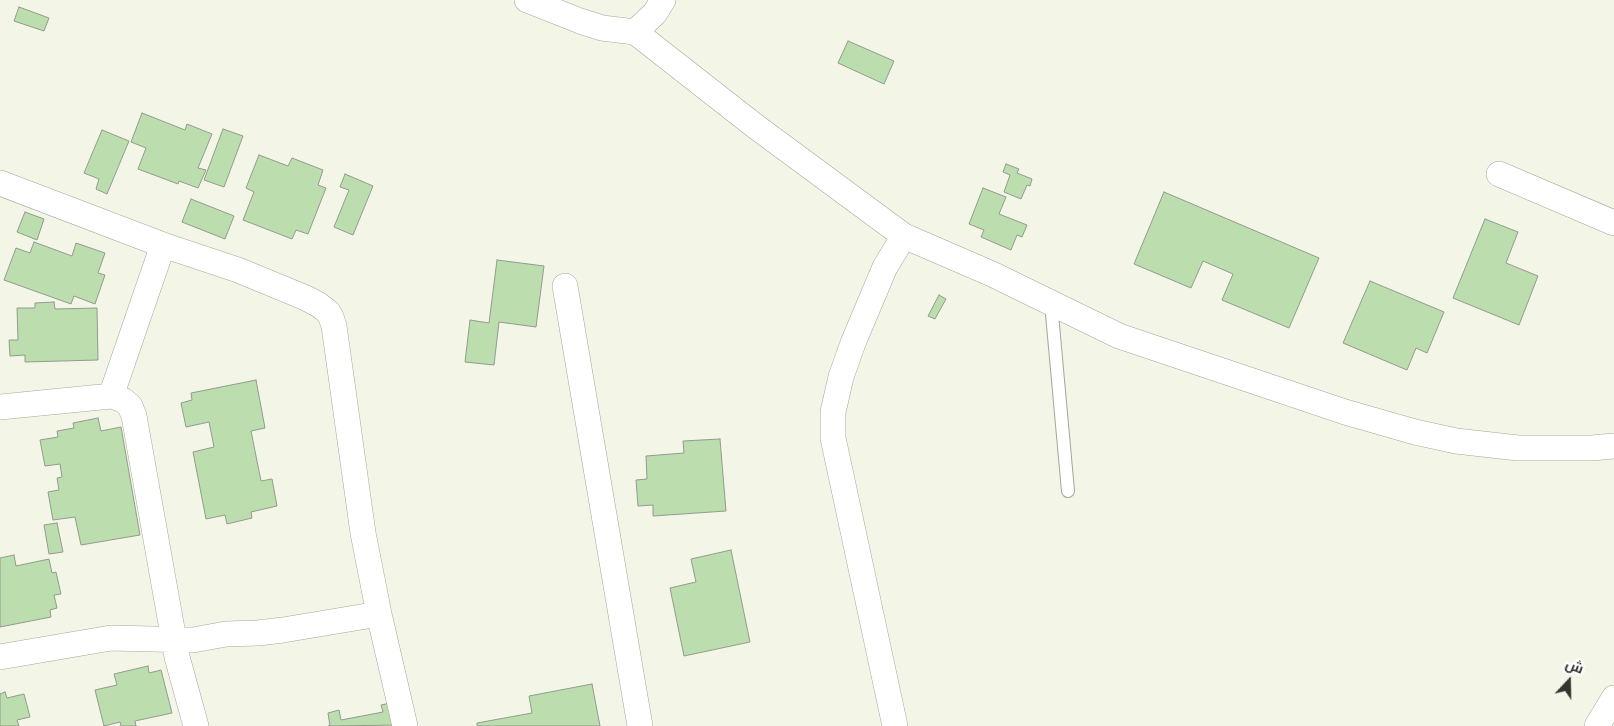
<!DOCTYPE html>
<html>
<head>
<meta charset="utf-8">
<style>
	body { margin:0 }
	#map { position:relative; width:1614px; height:726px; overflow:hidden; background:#f3f6e7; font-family:"Nunito Sans",Cairo,sans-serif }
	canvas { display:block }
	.north { position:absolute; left:1544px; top:656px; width:50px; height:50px; -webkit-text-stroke:4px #fff; paint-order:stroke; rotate:21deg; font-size:14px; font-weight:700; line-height:20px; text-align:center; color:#33342e }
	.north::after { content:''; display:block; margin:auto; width:18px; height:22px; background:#33342e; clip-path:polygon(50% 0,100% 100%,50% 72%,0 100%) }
</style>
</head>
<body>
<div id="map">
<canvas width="1614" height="726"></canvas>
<div class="north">ش</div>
</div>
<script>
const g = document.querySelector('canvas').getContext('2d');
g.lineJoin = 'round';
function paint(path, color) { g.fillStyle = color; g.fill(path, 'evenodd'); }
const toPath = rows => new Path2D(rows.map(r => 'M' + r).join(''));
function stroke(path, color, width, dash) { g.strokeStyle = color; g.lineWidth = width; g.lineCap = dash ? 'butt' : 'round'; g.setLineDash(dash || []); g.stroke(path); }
const building = toPath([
	[19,7,49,18,44,31,14,21,19,7],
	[848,41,894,61,884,84,838,63,848,41],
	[142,113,185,130,187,124,212,134,198,168,206,170,198,188,179,181,178,184,138,169,146,148,131,142,142,113],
	[223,129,243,136,224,187,204,180,223,129],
	[102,130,129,141,107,194,96,189,99,179,84,173,102,130],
	[259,155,288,166,292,158,323,170,318,185,326,188,308,234,296,230,292,239,243,220,254,192,246,188,259,155],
	[1006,164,1019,169,1017,173,1032,179,1030,186,1027,185,1021,199,1004,192,1010,175,1003,172,1006,164],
	[345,174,373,186,353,235,334,227,349,190,340,187,345,174],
	[983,188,1006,197,999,214,1027,225,1022,237,1017,235,1011,250,981,237,984,230,969,224,983,188],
	[1164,192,1319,258,1289,328,1222,300,1233,274,1203,261,1191,288,1134,264,1164,192],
	[191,199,234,216,225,239,182,222,191,199],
	[25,212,44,219,37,240,17,232,25,212],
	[1485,219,1518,232,1506,263,1538,276,1519,325,1453,298,1485,219],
	[34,242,72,256,76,243,105,253,98,273,105,275,95,304,74,296,71,304,4,280,16,248,30,253,34,242],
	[497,260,544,266,536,327,499,322,494,365,465,362,470,320,489,323,497,260],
	[1370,281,1444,312,1427,353,1416,348,1407,370,1343,343,1370,281],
	[939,295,946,299,935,319,928,316,939,295],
	[54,302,55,309,97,308,98,360,25,362,25,355,10,356,9,340,18,340,17,308,35,308,35,303,54,302],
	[256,380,265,428,251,431,261,481,272,479,277,506,251,512,252,518,227,524,225,515,206,519,193,452,214,447,209,422,186,427,181,403,192,400,191,393,256,380],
	[98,418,101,431,121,427,140,535,81,545,75,517,53,520,48,492,59,490,57,478,62,477,60,464,45,466,40,440,58,437,57,431,74,428,73,423,98,418],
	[720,439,726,511,653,516,653,505,638,506,636,480,647,479,646,456,684,453,683,441,720,439],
	[57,523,63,552,49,554,44,525,57,523],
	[731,550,750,642,684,656,670,588,696,582,691,559,731,550],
	[14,555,16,566,49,559,52,573,56,572,61,594,54,595,57,608,50,610,51,617,0,627,0,558,14,555],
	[148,666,149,673,161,670,172,713,135,721,136,726,121,726,120,722,104,726,95,690,117,685,114,674,148,666],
	[592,684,600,726,477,726,477,723,532,713,529,696,592,684],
	[5,692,7,698,24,694,30,717,17,720,19,726,0,726,0,694,5,692],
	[395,702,400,725,328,726,330,726,328,713,339,710,341,720,383,712,381,705,395,702]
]);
const lane = toPath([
	[1051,303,1068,491]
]);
const street = toPath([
	[527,0,580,21,602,28,635,32,655,13,663,0],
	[635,32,755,126,904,236],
	[1499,174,1614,223],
	[0,183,163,245,238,270,306,298,319,305,328,312,331,317,334,326,363,533,379,614],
	[565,286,640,726],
	[111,396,163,245],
	[0,407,111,396,123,400,130,406,134,416,177,657,196,726],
	[0,657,111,638,193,640,226,634,258,633,283,630,379,614,405,726],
	[895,726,833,438,833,412,841,377,853,343,885,267,904,236,992,274,1119,336,1345,412,1415,432,1456,441,1518,448,1592,448,1614,446],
	[1597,726,1614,698]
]);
paint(building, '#bcddad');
stroke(building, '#929b8e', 1);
stroke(lane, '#a4a799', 14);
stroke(street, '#a4a799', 26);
stroke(lane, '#fff', 12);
stroke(street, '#fff', 25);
</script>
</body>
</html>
